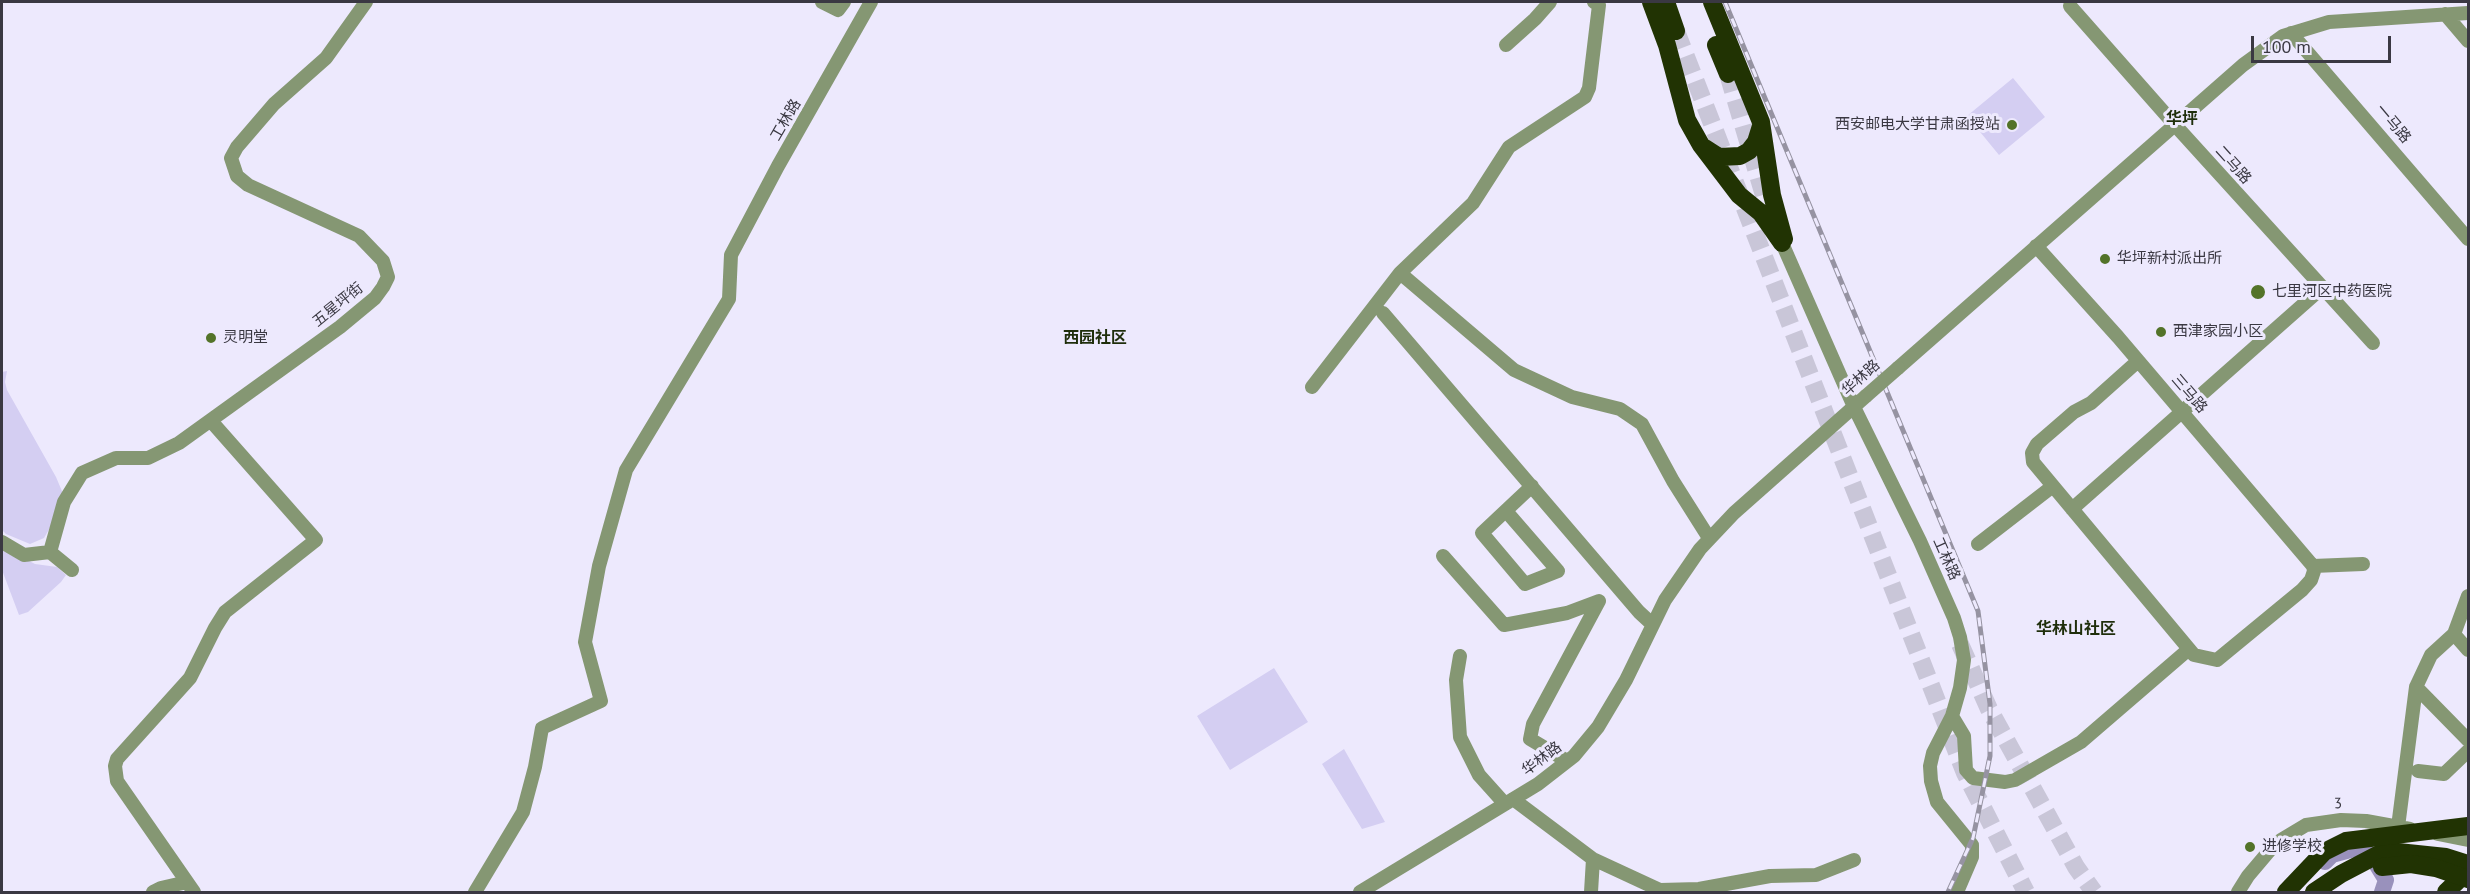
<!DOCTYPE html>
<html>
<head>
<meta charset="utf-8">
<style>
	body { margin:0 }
	#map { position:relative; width:2470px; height:894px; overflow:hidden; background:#ede9fd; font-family:"PT Sans",sans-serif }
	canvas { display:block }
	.frame { position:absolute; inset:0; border:3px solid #3a3842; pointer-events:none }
	.scale { position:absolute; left:2251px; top:36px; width:140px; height:27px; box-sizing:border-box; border:3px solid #3a3842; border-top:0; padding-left:8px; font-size:18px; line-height:21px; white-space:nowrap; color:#3a3842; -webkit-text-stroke:4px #ede9fd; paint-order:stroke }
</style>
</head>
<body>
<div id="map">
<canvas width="2470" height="894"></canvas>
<div class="frame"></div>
<div class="scale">100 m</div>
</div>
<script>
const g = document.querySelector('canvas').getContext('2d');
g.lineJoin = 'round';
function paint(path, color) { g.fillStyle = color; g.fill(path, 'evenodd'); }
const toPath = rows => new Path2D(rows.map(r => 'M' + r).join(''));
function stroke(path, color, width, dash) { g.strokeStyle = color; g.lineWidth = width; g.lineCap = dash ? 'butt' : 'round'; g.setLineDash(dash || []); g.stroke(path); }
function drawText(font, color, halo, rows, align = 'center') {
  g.font = font + ' "PT Sans","Noto Sans SC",sans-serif'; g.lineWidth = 6; g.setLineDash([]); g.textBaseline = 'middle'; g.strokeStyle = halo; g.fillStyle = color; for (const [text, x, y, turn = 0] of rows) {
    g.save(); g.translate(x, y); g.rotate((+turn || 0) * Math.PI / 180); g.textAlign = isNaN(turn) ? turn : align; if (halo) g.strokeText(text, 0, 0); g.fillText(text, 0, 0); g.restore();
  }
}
const green = toPath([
	[2013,78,2045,117,1999,155,1967,116],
	[7,371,5,382,7,390,56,477,64,496,51,526,44,538,30,544,6,534,2,530,2,372],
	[2,547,35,564,57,567,66,575,61,582,28,612,19,615,2,570],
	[1274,668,1308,722,1230,770,1197,716],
	[1344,749,1385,822,1362,829,1322,764]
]);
const river = toPath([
	[2325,862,2332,855,2354,849,2370,854,2386,880,2382,892]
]);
const highwayTunnel = toPath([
	[1676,31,1965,773,2026,892],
	[1728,74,1768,209],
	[1960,644,1989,709,2076,867,2094,892]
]);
const minor = toPath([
	[822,2,838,10,844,2],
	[2070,6,2175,125,2373,343],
	[2445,14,2468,41],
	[2291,33,2468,239],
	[1506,45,1535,19,1550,2],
	[1782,243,1854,407,1920,541,1954,618,1960,637,1964,660,1960,688,1952,716,1933,753,1930,766,1931,781,1937,802,1972,845,1972,857,1957,892],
	[2036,246,2118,337,2313,566],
	[1400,273,1514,370,1572,397,1620,409,1642,424,1673,481,1709,538],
	[1383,313,1639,612,1652,624],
	[2138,361,2091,403,2074,412,2037,444,2032,453,2033,462,2194,655,2217,660,2302,590,2311,580,2314,571,2313,566],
	[1898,368,2243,65,2283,36,2329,22,2468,13],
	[1312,387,1400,273,1473,203,1509,147,1585,97,1589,88,1599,5,1594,2],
	[2072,509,2323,287],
	[1506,511,1558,571,1525,584,1482,533,1532,486],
	[2,542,24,555,50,552,72,570],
	[1978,544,2053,486],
	[50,552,64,502,82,473,116,458,148,458,179,443,340,327,375,298,383,287,388,277,383,261,359,236,248,185,237,176,231,158,237,147,274,104,326,58,366,2],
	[1443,556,1504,625,1567,613,1599,601,1533,724,1530,739,1567,761],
	[2313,566,2363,564],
	[2468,596,2454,634,2431,655,2416,687,2468,740],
	[2454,634,2468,650],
	[1460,656,1456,680,1460,737,1479,775,1505,804],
	[1952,716,1964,736,1966,770,1973,778,2005,782,2015,780,2081,742,2189,649],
	[2418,771,2444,774,2468,751],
	[1513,799,1593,859,1660,890,1699,889,1770,876,1816,875,1854,860],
	[2398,827,2416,687],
	[2438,834,2468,840],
	[153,892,161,888,187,882],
	[194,892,117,781,115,766,117,759,190,678,215,628,225,612,316,540,211,421],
	[475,892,523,812,535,767,542,728,601,701,585,642,599,566,626,470,729,299,731,255,778,166,871,2],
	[1360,892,1538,784,1574,756,1598,727,1626,680,1665,600,1700,549,1734,513,1866,396],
	[1591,892,1593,859],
	[2238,892,2248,876,2270,850,2281,840,2306,825,2341,820,2366,821,2410,829]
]);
const highway = toPath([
	[1651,2,1667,45,1687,120,1701,145,1739,195,1761,213,1782,243],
	[1666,2,1676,31],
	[1712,2,1761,122,1772,195,1784,239],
	[1716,45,1728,74],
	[1705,148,1719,157,1740,156,1749,151,1756,142,1761,126],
	[2314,892,2341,874,2381,853,2398,852,2446,857,2468,864],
	[2446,892,2468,871]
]);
const rail = toPath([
	[1725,2,1978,611,1990,704,1990,756,1973,838,1948,892]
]);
const minorBridge = toPath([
	[1866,396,1898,368]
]);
const highwayBridge = toPath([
	[2382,867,2411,864,2436,868,2468,879],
	[2286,892,2324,852,2346,841,2468,826]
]);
const markers = [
	[2012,125,6,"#537329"],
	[2105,259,6,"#537329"],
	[2258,292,8,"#537329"],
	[2161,332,6,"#537329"],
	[211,338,6,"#537329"],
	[2250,847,6,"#537329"]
];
const streetNames = [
	["工林路",786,120,-60],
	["一马路",2393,124,50],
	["二马路",2233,165,48],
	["五星坪街",338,305,-39],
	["华林路",1861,378,-42],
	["三马路",2189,394,49],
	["工林路",1946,559,66],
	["华林路",1542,759,-37],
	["3",2338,804,-1]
];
const poiNames = [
	["西安邮电大学甘肃函授站",2000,125,"right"],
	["华坪新村派出所",2117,259],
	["七里河区中药医院",2272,292],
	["西津家园小区",2173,332],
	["灵明堂",223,338],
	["进修学校",2262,847]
];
const neighbourhoodNames = [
	["华坪",2182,119],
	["西园社区",1095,338],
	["华林山社区",2076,629]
];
paint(green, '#d4cef2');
stroke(river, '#9991bc', 16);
stroke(highwayTunnel, '#c9c6d8', 18, [18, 9]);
stroke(minor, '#859773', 14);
stroke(highway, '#213303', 18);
stroke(rail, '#9693a2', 5);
stroke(rail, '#ede9fd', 3, [9]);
stroke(minorBridge, '#859773', 14);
stroke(highwayBridge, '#213303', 18);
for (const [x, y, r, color] of markers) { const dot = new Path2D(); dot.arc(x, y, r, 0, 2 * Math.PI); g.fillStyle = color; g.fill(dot); stroke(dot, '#ede9fd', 2); }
drawText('15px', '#3a3842', '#ede9fd', streetNames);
drawText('15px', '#3a3842', '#ede9fd', poiNames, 'left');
drawText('bold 16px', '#1f2e0b', '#ede9fd', neighbourhoodNames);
</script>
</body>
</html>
